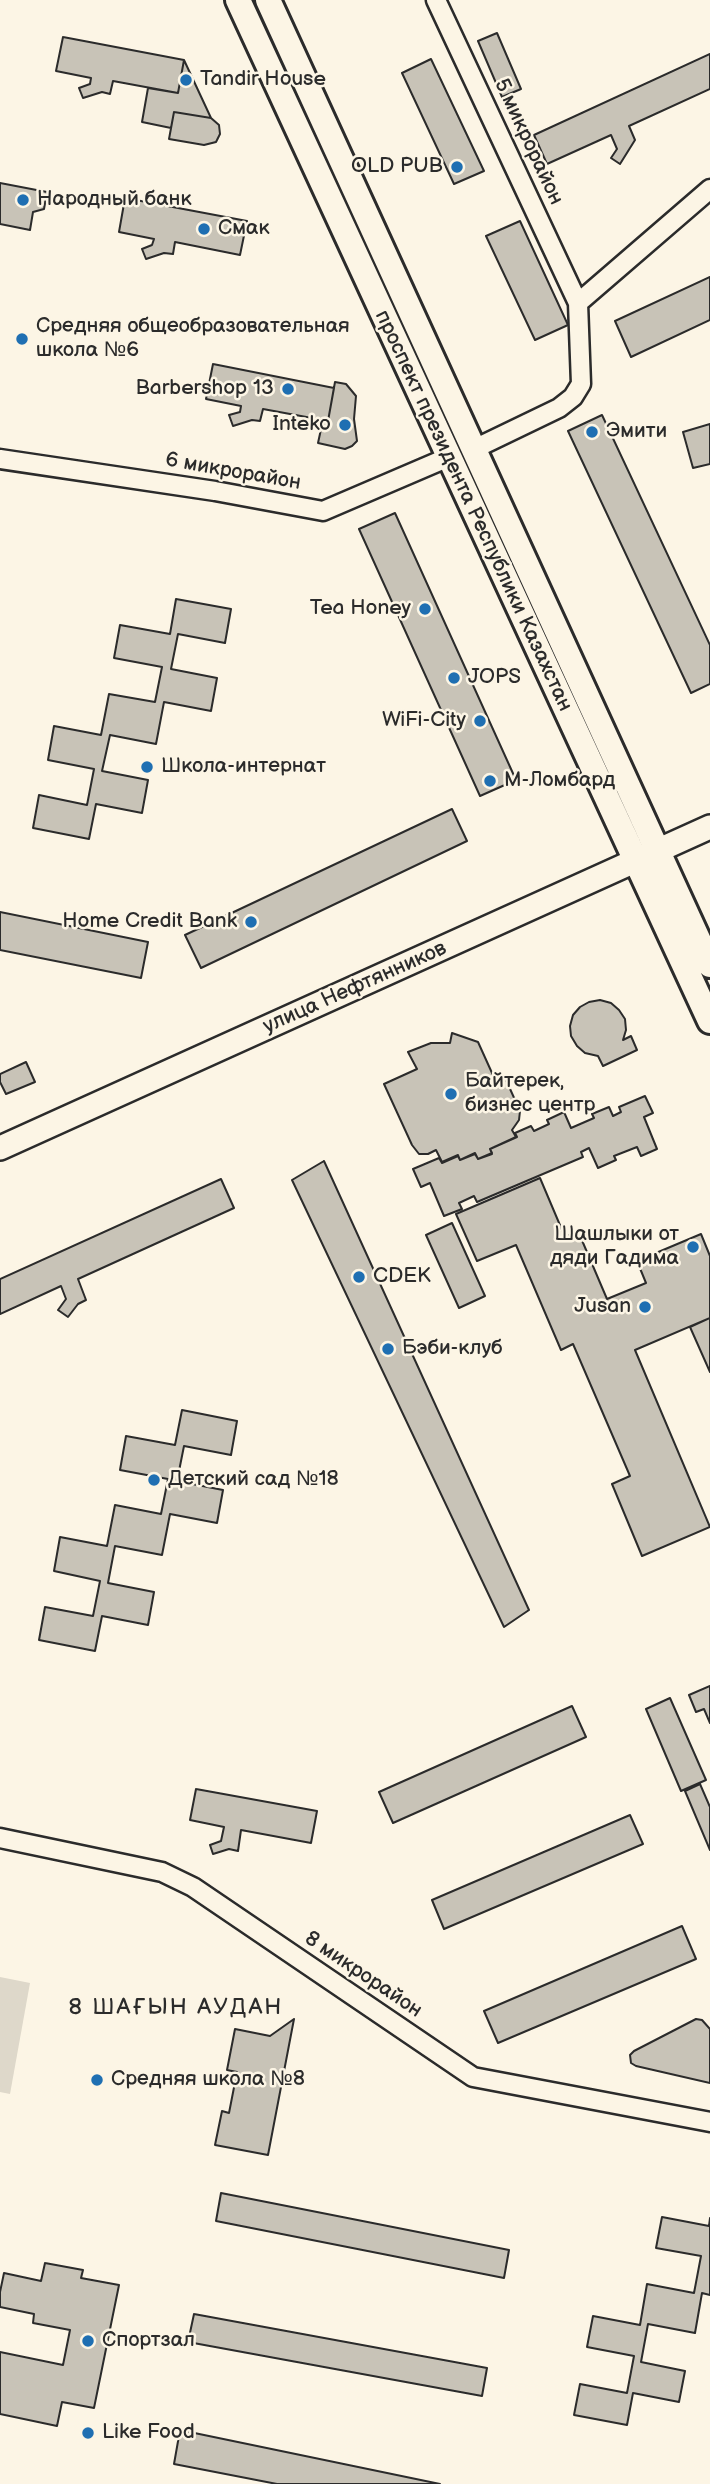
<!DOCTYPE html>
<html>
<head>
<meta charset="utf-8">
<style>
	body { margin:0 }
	canvas { display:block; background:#fcf5e5 }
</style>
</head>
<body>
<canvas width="710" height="2484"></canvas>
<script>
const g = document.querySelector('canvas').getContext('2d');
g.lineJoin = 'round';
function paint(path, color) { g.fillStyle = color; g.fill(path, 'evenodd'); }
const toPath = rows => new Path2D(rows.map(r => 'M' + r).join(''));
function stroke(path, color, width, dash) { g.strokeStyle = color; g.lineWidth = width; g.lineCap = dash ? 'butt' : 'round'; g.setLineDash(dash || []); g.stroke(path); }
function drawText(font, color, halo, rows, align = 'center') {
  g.font = font + ' "Balsamiq Sans",sans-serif'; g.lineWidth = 5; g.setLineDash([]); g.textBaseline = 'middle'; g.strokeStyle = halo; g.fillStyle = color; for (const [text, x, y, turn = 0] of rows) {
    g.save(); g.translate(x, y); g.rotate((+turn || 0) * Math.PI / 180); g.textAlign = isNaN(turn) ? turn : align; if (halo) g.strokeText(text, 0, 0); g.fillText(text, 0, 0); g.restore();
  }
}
const green = toPath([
	[0,1977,30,1983,10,2094,0,2092]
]);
const building = toPath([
	[497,33,521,89,502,97,478,41,497,33],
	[63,37,184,60,178,93,113,81,110,94,102,92,83,98,79,88,90,84,91,78,56,71,63,37],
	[710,54,710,89,629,126,635,140,620,164,611,158,617,149,611,135,547,164,534,135,710,54],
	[431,59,484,171,454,184,402,73,431,59],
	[184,60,211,118,174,112,171,128,142,122,148,88,178,93,184,60],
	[174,112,211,118,219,125,220,134,216,142,204,145,169,139,174,112],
	[0,183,47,192,44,209,33,212,30,230,0,224,0,183],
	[125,198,247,221,240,255,175,242,173,254,164,253,146,259,142,249,152,245,154,239,119,232,125,198],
	[520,221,568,325,535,340,486,236,520,221],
	[710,277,710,320,631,357,615,321,710,277],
	[213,364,334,388,328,421,263,409,260,421,252,420,233,426,229,415,240,412,241,406,206,399,213,364],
	[335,382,346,384,356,396,354,419,357,441,352,446,345,449,318,443,323,420,328,421,335,382],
	[602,415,710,645,710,684,691,693,568,431,602,415],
	[710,424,710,464,693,468,683,432,710,424],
	[395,513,516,780,480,796,359,529,395,513],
	[176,599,231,609,225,643,178,634,171,669,217,678,211,711,164,702,156,744,110,735,102,771,148,780,142,813,96,804,89,839,33,828,39,795,87,805,94,769,48,760,54,726,101,735,109,694,155,702,162,667,114,658,120,625,170,634,176,599],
	[452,809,467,841,201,968,185,935,452,809],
	[0,912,148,942,141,978,0,950,0,912],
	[600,1000,611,1003,619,1010,625,1019,626,1030,623,1040,631,1036,637,1050,603,1066,598,1056,585,1053,577,1046,571,1036,570,1026,573,1015,580,1007,589,1002,600,1000],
	[452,1033,478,1042,497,1084,506,1080,520,1111,519,1120,512,1130,516,1137,490,1149,492,1153,478,1159,475,1153,460,1160,458,1155,442,1162,436,1150,428,1154,419,1154,412,1145,384,1084,417,1069,408,1052,431,1043,450,1043,452,1033],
	[26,1062,35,1082,6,1094,0,1082,0,1074,26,1062],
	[645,1096,653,1113,644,1117,657,1149,641,1156,637,1147,614,1156,616,1160,598,1168,589,1148,581,1152,583,1157,477,1202,474,1196,459,1203,462,1209,444,1216,430,1183,421,1187,413,1169,439,1158,442,1163,458,1156,460,1160,475,1154,478,1159,492,1154,490,1149,517,1137,515,1133,531,1126,534,1131,549,1124,547,1120,564,1112,571,1128,594,1118,592,1114,609,1107,613,1116,621,1112,619,1107,645,1096],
	[324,1161,529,1610,504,1627,292,1180,324,1161],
	[540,1178,565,1237,578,1231,607,1299,646,1283,637,1261,701,1234,710,1256,710,1318,635,1350,710,1527,642,1556,612,1484,630,1476,573,1344,561,1350,516,1245,477,1261,456,1214,540,1178],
	[221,1179,234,1208,78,1279,86,1300,78,1304,68,1317,58,1310,66,1299,61,1286,0,1314,0,1279,221,1179],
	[452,1223,485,1296,459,1308,426,1235,452,1223],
	[710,1318,710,1372,690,1327,710,1318],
	[182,1410,237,1421,231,1455,184,1446,177,1481,223,1490,217,1523,170,1514,162,1555,115,1546,108,1583,154,1592,148,1625,102,1616,95,1651,39,1640,45,1607,93,1616,100,1581,54,1571,60,1537,107,1546,115,1505,161,1514,168,1479,120,1470,126,1436,175,1445,182,1410],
	[710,1686,710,1723,704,1709,696,1712,689,1695,710,1686],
	[670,1698,706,1780,681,1791,646,1709,670,1698],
	[572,1706,586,1737,393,1823,379,1792,572,1706],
	[700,1784,710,1807,710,1850,685,1791,700,1784],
	[196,1789,317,1811,311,1843,241,1830,238,1851,229,1849,213,1854,210,1845,221,1841,224,1827,190,1820,196,1789],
	[630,1815,643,1844,444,1929,432,1900,630,1815],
	[682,1926,696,1959,498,2043,484,2011,682,1926],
	[294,2019,268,2155,215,2145,222,2111,229,2113,237,2072,227,2070,235,2029,270,2036,294,2019],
	[696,2019,702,2020,710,2029,710,2083,636,2066,631,2063,630,2055,634,2051,696,2019],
	[221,2193,509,2250,504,2278,216,2221,221,2193],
	[662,2217,709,2226,710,2218,710,2295,702,2293,695,2333,648,2324,641,2362,685,2371,679,2402,633,2393,627,2425,574,2415,580,2384,627,2393,634,2356,587,2347,593,2316,640,2325,647,2284,694,2293,701,2256,656,2248,662,2217],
	[45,2263,83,2270,81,2278,119,2285,94,2408,62,2402,57,2426,0,2414,0,2352,63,2365,70,2330,33,2323,34,2314,0,2307,0,2292,4,2273,41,2281,45,2263],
	[194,2314,487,2368,482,2396,188,2342,194,2314],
	[180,2430,440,2484,277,2484,174,2464,180,2430]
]);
const minor = toPath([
	[436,0,578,303,581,384,573,397,559,408,474,449],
	[578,303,710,189],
	[0,459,215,491,323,511,449,457],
	[0,1838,162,1872,193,1887,473,2077,710,2122]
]);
const tertiary = toPath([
	[0,1148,710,827]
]);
const secondary = toPath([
	[238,0,710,1021],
	[268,0,710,965]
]);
const markers = [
	[186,80,7,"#1f6fb2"],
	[457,167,7,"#1f6fb2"],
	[23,200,7,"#1f6fb2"],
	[204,229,7,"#1f6fb2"],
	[22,339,7,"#1f6fb2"],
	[288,389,7,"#1f6fb2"],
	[345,425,7,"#1f6fb2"],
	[592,432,7,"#1f6fb2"],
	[425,609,7,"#1f6fb2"],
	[454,678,7,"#1f6fb2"],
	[480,721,7,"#1f6fb2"],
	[147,767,7,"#1f6fb2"],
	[490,781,7,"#1f6fb2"],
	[251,922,7,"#1f6fb2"],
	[451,1094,7,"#1f6fb2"],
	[693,1247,7,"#1f6fb2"],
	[359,1277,7,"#1f6fb2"],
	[645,1307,7,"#1f6fb2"],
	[388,1349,7,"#1f6fb2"],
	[154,1480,7,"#1f6fb2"],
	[97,2080,7,"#1f6fb2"],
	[88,2341,7,"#1f6fb2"],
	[88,2433,7,"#1f6fb2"]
];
const poiNames = [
	["Tandir House",200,80],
	["OLD PUB",443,167,"right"],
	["Народный банк",37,200],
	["Смак",218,229],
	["Средняя общеобразовательная",36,327],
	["школа №6",36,351],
	["Barbershop 13",274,389,"right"],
	["Inteko",331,425,"right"],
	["Эмити",606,432],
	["Tea Honey",411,609,"right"],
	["JOPS",468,678],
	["WiFi-City",466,721,"right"],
	["Школа-интернат",161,767],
	["М-Ломбард",504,781],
	["Home Credit Bank",237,922,"right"],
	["Байтерек,",465,1082],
	["бизнес центр",465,1106],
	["Шашлыки от",679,1235,"right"],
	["дяди Гадима",679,1259,"right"],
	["CDEK",373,1277],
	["Jusan",631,1307,"right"],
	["Бэби-клуб",402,1349],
	["Детский сад №18",168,1480],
	["Средняя школа №8",111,2080],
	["Спортзал",102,2341],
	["Like Food",102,2433]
];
const streetNames = [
	["5 микрорайон",528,142,65],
	["6 микрорайон",233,472,10],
	["проспект президента Республики Казахстан",473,511,65],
	["улица Нефтянников",355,988,-24],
	["8 микрорайон",363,1975,34]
];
const neighbourhoodNames = [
	["8 ШАҒЫН АУДАН",176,2008]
];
paint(green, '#ded8ca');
paint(building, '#c8c3b7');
stroke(building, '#2b2b2b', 2);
stroke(minor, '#2b2b2b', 23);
stroke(tertiary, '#2b2b2b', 28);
stroke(secondary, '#2b2b2b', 30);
stroke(minor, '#fcf5e5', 18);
stroke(tertiary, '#fcf5e5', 23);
stroke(secondary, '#fcf5e5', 24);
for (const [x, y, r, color] of markers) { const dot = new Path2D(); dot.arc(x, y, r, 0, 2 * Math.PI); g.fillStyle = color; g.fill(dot); stroke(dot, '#fcf5e5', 2.5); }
drawText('21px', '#2b2b2b', '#fcf5e5', poiNames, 'left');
drawText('21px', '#2b2b2b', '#fcf5e5', streetNames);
g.letterSpacing = '2px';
drawText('23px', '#2b2b2b', '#fcf5e5', neighbourhoodNames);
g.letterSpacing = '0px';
</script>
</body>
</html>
